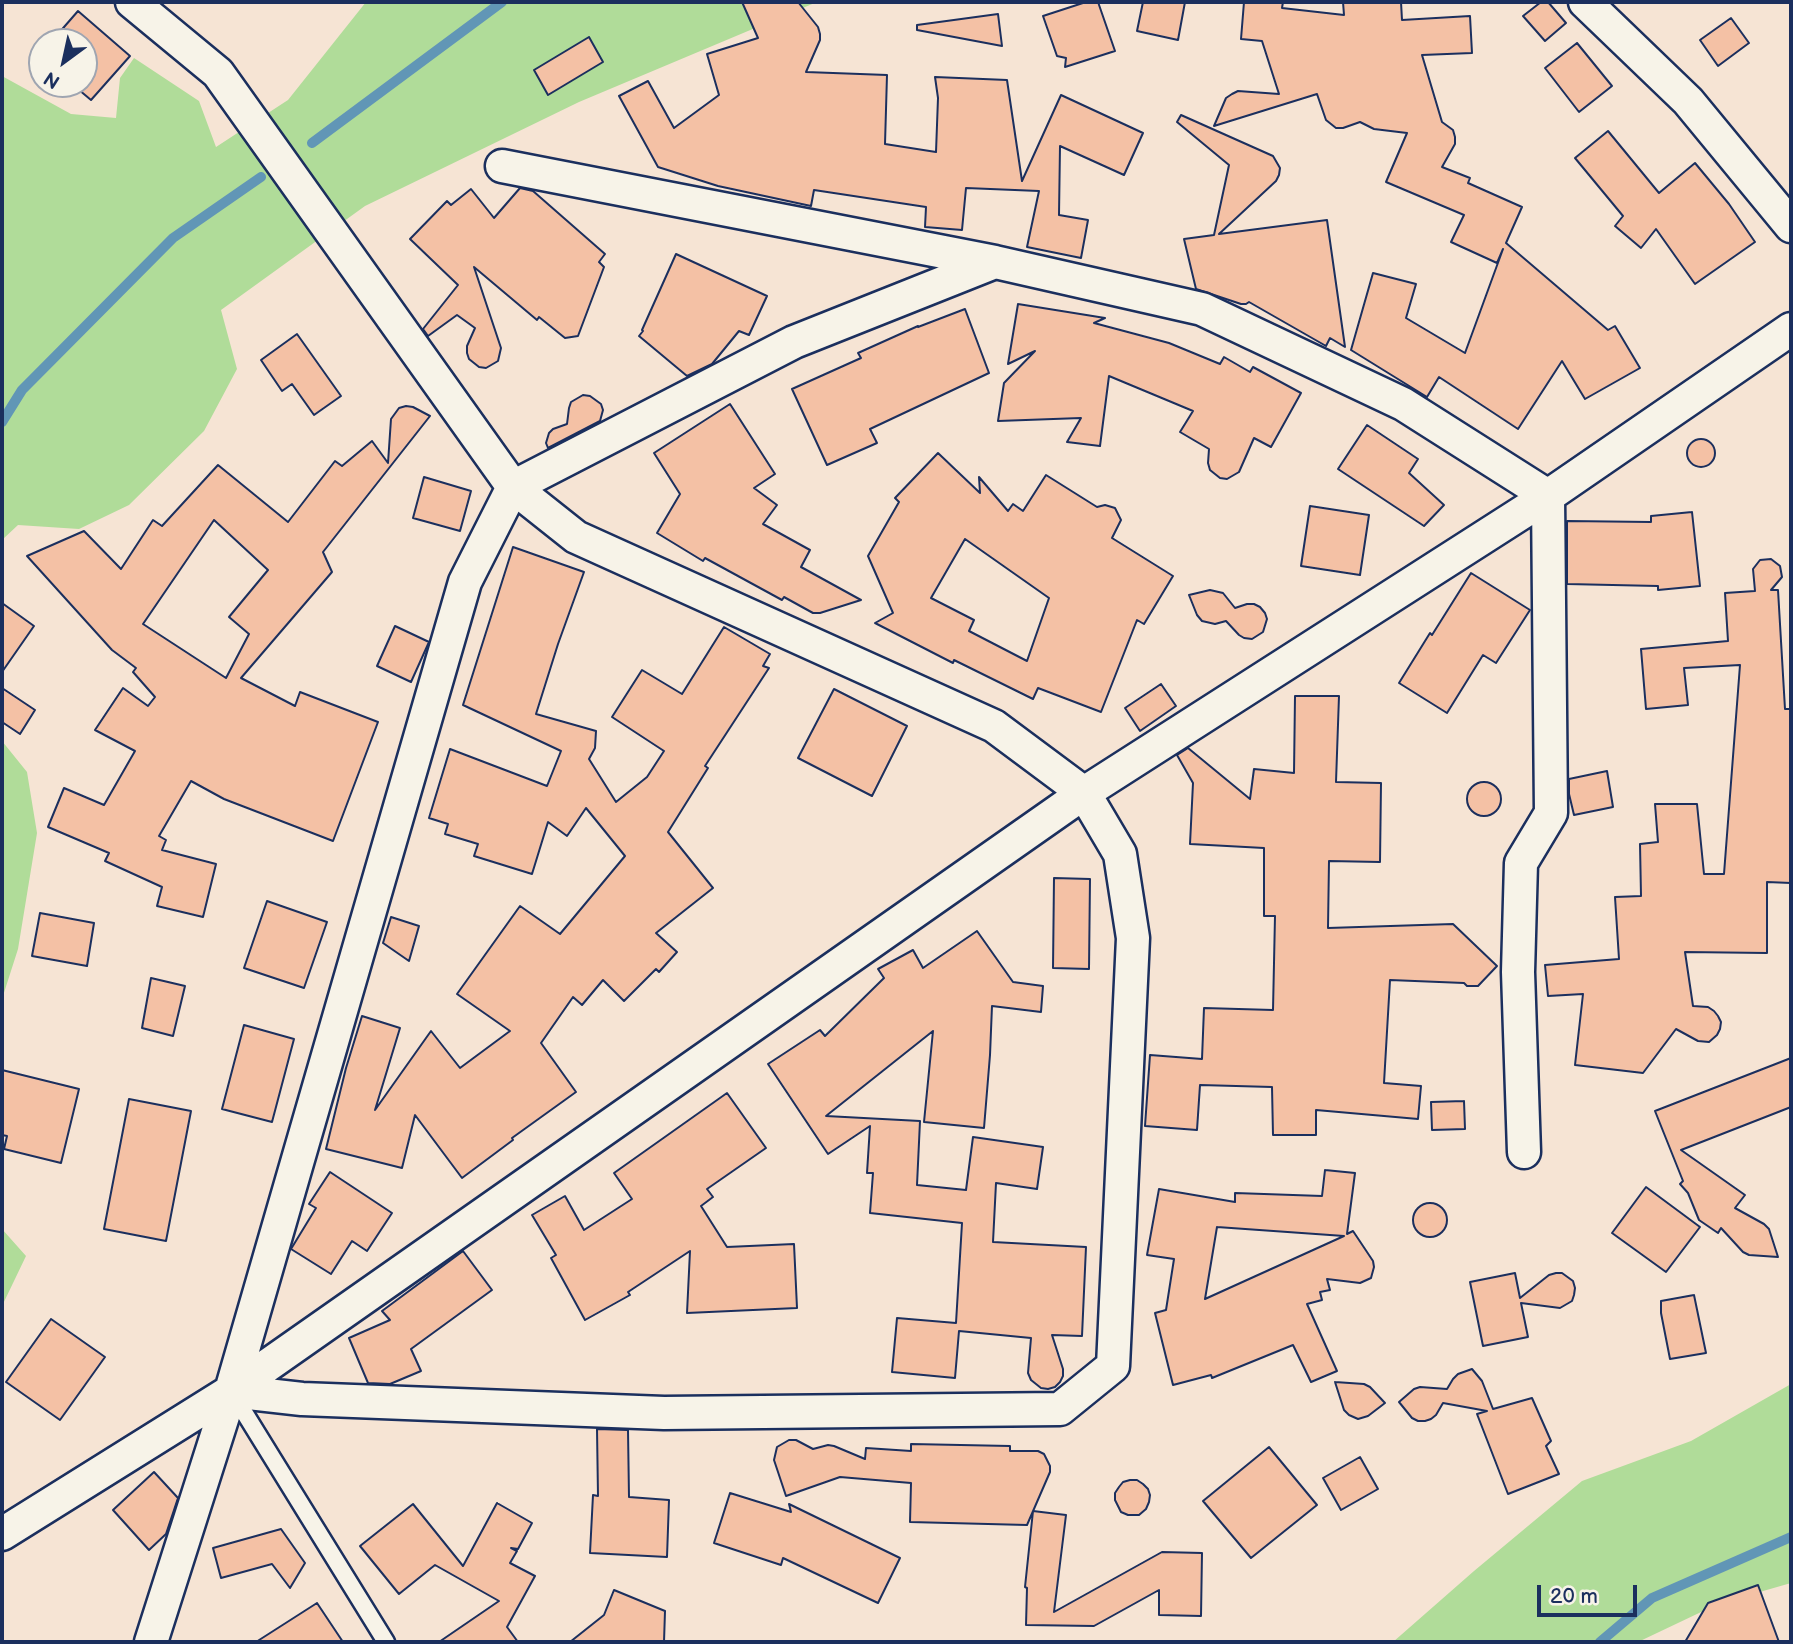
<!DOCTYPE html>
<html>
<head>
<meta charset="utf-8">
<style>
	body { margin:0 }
	#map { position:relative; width:1793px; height:1644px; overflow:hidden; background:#f6e4d4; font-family:"Balsamiq Sans",sans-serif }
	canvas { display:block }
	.frame { position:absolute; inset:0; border:4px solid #1b2f5e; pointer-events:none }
	.north { position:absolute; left:28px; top:28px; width:70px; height:70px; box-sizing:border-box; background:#f7f3e8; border:2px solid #9fa5b1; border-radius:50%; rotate:213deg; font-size:19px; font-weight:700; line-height:28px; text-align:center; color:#1b2f5e }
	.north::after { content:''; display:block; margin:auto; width:24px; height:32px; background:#1b2f5e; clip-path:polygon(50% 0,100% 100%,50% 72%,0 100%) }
	.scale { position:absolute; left:1537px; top:1585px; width:100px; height:32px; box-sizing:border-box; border:4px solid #1b2f5e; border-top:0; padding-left:9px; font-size:21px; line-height:24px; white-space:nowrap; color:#1b2f5e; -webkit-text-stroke:5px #f7f3e8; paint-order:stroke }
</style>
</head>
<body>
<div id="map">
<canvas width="1793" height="1644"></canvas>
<div class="frame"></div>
<div class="north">N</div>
<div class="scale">20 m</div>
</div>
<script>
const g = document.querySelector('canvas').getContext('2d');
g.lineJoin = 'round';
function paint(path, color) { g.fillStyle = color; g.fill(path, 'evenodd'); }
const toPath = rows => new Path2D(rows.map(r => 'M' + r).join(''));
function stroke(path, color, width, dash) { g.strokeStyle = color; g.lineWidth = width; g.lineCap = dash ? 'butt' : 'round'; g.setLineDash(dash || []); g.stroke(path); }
const green = toPath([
	[366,2,817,2,579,102,365,206,221,310,237,369,204,431,129,505,79,529,18,525,2,540,2,76,71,114,116,118,120,78,134,58,199,101,216,147,288,100],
	[2,741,27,772,37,833,18,949,2,999],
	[2,1229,26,1256,2,1306],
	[1791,1384,1791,1583,1718,1604,1638,1642,1393,1642,1474,1571,1582,1481,1691,1441]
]);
const stream = toPath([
	[312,143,502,2],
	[2,422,22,390,173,238,261,177],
	[1600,1642,1652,1598,1791,1537]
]);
const building = toPath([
	[742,2,798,2,818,27,820,34,820,40,806,72,887,75,885,144,936,152,938,98,935,77,1007,80,1022,181,1061,95,1143,133,1124,175,1060,146,1059,215,1088,220,1081,258,1027,247,1039,191,966,188,962,230,925,227,926,207,814,190,811,206,718,186,658,167,619,96,648,81,674,128,719,95,707,54,758,38,742,2],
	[1086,2,1098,2,1115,51,1065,67,1066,58,1057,56,1043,16,1086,2],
	[1143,2,1185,2,1178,40,1137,31,1143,2],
	[1244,2,1283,2,1282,8,1344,15,1343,2,1401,2,1402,20,1470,16,1472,53,1422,55,1442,122,1453,130,1455,137,1455,144,1442,167,1470,178,1468,183,1522,207,1506,243,1608,330,1615,326,1640,368,1585,399,1562,361,1518,429,1439,377,1427,397,1351,350,1373,273,1416,284,1406,318,1465,353,1503,249,1497,263,1451,242,1464,215,1386,182,1407,133,1374,129,1360,122,1343,128,1336,128,1326,120,1317,94,1214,126,1226,98,1232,94,1238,91,1279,94,1262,41,1241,39,1244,2],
	[1541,2,1548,2,1566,23,1545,41,1523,16,1541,2],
	[78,11,130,56,91,100,72,84,84,84,84,42,51,42,78,11],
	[998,14,1002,46,917,30,917,25,998,14],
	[1731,18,1749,43,1718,66,1700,40,1731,18],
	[589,37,603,62,548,95,534,70,589,37],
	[1577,43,1612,86,1579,112,1545,68,1577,43],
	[1181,115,1273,156,1280,168,1279,175,1276,181,1219,234,1327,220,1345,347,1330,338,1326,346,1249,302,1246,304,1241,304,1196,289,1184,239,1214,235,1229,165,1177,122,1181,115],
	[1608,131,1659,193,1695,163,1729,204,1755,242,1695,284,1656,229,1641,248,1615,226,1623,216,1575,158,1608,131],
	[520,188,533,191,605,254,599,262,604,267,578,336,565,338,539,317,537,320,474,267,501,348,498,361,486,368,479,367,469,359,467,353,467,346,475,328,457,315,428,336,423,329,458,285,410,239,447,201,451,205,471,189,494,218,520,188],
	[676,254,767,296,749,335,739,331,712,364,687,376,639,336,643,331,642,330,676,254],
	[1018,304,1105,318,1094,323,1169,343,1220,364,1224,357,1250,372,1253,367,1301,393,1271,447,1254,438,1239,472,1227,479,1220,478,1210,470,1208,463,1209,449,1180,432,1193,411,1109,376,1100,446,1067,442,1081,418,998,421,1004,383,1035,351,1008,364,1018,304],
	[965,309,989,373,870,429,877,443,827,465,792,389,861,358,858,353,918,326,918,327,965,309],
	[297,334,341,396,314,415,292,384,282,391,261,360,297,334],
	[583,395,590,396,601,404,603,410,600,421,548,448,546,443,549,433,553,429,567,424,569,408,571,402,583,395],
	[730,404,775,474,754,488,777,505,763,524,810,550,801,567,861,600,820,613,813,613,784,597,782,600,705,558,703,561,657,533,680,494,654,453,730,404],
	[406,406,413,407,430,416,323,552,332,572,241,678,295,706,300,692,378,722,333,841,224,799,191,781,159,836,166,840,162,850,216,864,203,917,157,906,162,887,105,861,109,853,48,827,64,788,104,805,135,751,95,730,123,688,148,706,155,697,133,672,136,668,112,650,27,556,84,531,121,569,153,520,162,526,218,465,288,522,335,461,342,466,372,441,388,463,391,419,399,408,406,406],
	[214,520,268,570,229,617,249,634,226,678,143,624,214,520],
	[1367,425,1418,459,1409,473,1444,505,1424,526,1338,469,1367,425],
	'1687 453a14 14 0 1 1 28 0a14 14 0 1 1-28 0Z',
	[938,453,980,493,979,477,1008,511,1013,504,1023,511,1046,475,1097,507,1105,505,1115,508,1121,520,1112,538,1173,576,1144,624,1137,620,1101,712,1038,688,1033,699,954,660,953,663,875,623,893,613,868,556,899,502,895,498,938,453],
	[965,539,1049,598,1027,661,969,631,974,620,931,598,965,539],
	[424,477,471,491,460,531,413,518,424,477],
	[1310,506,1369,515,1360,575,1301,566,1310,506],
	[1692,512,1700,586,1658,590,1658,586,1567,584,1567,521,1651,522,1651,516,1692,512],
	[513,547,584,572,558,644,536,714,596,731,595,748,589,759,616,802,647,777,664,751,612,717,642,670,682,694,724,627,770,654,763,666,769,668,705,766,708,768,668,832,713,888,656,933,677,952,659,972,656,969,624,1001,603,980,582,1005,573,997,541,1043,576,1092,512,1138,513,1140,462,1178,415,1115,402,1168,326,1149,346,1068,362,1016,400,1028,375,1110,431,1031,460,1068,510,1031,457,994,520,906,560,934,625,856,586,808,567,836,548,822,532,874,474,856,478,844,445,834,448,824,429,818,450,749,547,786,561,751,463,705,513,547],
	[1771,559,1780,566,1782,577,1771,590,1778,590,1785,709,1791,709,1791,883,1767,882,1767,953,1685,952,1693,1006,1708,1007,1714,1011,1718,1016,1721,1022,1720,1029,1717,1035,1709,1042,1698,1041,1676,1029,1643,1073,1575,1065,1583,994,1548,996,1545,965,1619,959,1615,897,1641,896,1640,844,1658,842,1655,804,1697,804,1704,874,1724,874,1740,665,1684,668,1688,705,1646,709,1641,649,1728,641,1725,593,1755,591,1753,569,1760,560,1771,559],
	[1471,573,1530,610,1496,663,1483,655,1447,713,1399,683,1430,633,1432,635,1471,573],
	[1210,590,1223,593,1235,608,1247,604,1254,604,1260,607,1265,613,1267,619,1263,632,1252,639,1244,638,1239,635,1226,621,1215,624,1202,621,1197,615,1189,595,1210,590],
	[2,603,34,626,2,672,2,603],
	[395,626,429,642,411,682,377,666,395,626],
	[1161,684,1176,706,1140,731,1125,708,1161,684],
	[2,688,35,710,20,734,2,722,2,688],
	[834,689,907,726,872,796,798,758,834,689],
	[1295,696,1339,696,1336,782,1381,783,1380,862,1329,861,1328,928,1453,924,1497,966,1478,986,1467,986,1464,983,1390,980,1384,1083,1421,1086,1418,1119,1316,1110,1316,1135,1273,1135,1272,1087,1200,1085,1197,1130,1145,1126,1150,1055,1202,1059,1204,1008,1273,1010,1275,916,1264,916,1264,848,1190,844,1193,783,1177,755,1188,748,1250,799,1254,769,1294,773,1295,696],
	[1607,771,1613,807,1574,815,1569,794,1569,779,1607,771],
	'1467 799a17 17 0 1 1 34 0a17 17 0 1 1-34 0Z',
	[1054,878,1090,879,1089,969,1053,968,1054,878],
	[267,901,327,922,304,988,244,968,267,901],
	[40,913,94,923,87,966,32,956,40,913],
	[391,917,419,926,409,961,383,943,391,917],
	[977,931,1013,982,1043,986,1041,1012,992,1006,990,1055,984,1128,924,1122,933,1031,826,1116,920,1121,917,1185,966,1190,973,1137,1043,1147,1037,1189,996,1183,993,1242,1086,1247,1082,1336,1052,1335,1063,1369,1063,1376,1060,1382,1055,1387,1048,1389,1041,1388,1031,1380,1028,1373,1031,1338,959,1331,955,1378,892,1372,897,1318,956,1323,962,1223,870,1213,873,1173,867,1173,870,1126,828,1154,768,1064,820,1030,825,1036,884,978,878,969,913,950,923,968,977,931],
	[151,978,185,986,173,1036,142,1028,151,978],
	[244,1025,294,1039,272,1122,222,1109,244,1025],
	[1791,1058,1791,1107,1681,1150,1745,1195,1735,1208,1764,1224,1769,1229,1778,1257,1749,1255,1743,1252,1721,1228,1718,1233,1699,1220,1688,1193,1680,1184,1683,1181,1655,1111,1791,1058],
	[2,1070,79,1089,61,1163,4,1149,7,1136,2,1135,2,1070],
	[727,1093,766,1148,707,1189,713,1197,701,1206,727,1247,794,1244,797,1308,687,1313,690,1251,628,1292,630,1295,585,1320,551,1258,556,1255,532,1215,565,1196,584,1230,632,1199,614,1173,727,1093],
	[129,1099,191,1111,166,1241,104,1229,129,1099],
	[1464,1101,1465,1129,1432,1130,1431,1102,1464,1101],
	[1325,1170,1355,1173,1347,1234,1353,1231,1373,1261,1374,1267,1371,1278,1360,1283,1327,1279,1330,1290,1320,1292,1322,1300,1307,1304,1337,1371,1311,1382,1293,1345,1212,1378,1211,1375,1173,1385,1155,1313,1166,1310,1174,1259,1147,1255,1159,1189,1235,1202,1235,1193,1322,1196,1325,1170],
	[1217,1227,1344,1236,1205,1299,1217,1227],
	[330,1172,392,1213,367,1251,352,1241,331,1274,291,1249,316,1208,309,1204,330,1172],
	[1646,1187,1700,1227,1666,1272,1612,1233,1646,1187],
	'1413 1220a17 17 0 1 1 34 0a17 17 0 1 1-34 0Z',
	[463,1251,492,1290,411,1349,421,1371,390,1384,368,1383,349,1338,390,1320,382,1311,463,1251],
	[1515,1273,1520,1298,1549,1275,1556,1273,1562,1273,1573,1281,1575,1288,1574,1295,1572,1301,1560,1308,1521,1303,1528,1337,1483,1346,1470,1282,1515,1273],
	[1694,1295,1706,1353,1670,1359,1661,1313,1661,1301,1694,1295],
	[51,1319,105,1357,60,1420,6,1382,51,1319],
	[1472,1369,1482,1381,1493,1409,1532,1398,1551,1441,1546,1446,1559,1474,1508,1494,1477,1414,1487,1411,1443,1403,1436,1415,1431,1419,1425,1421,1418,1421,1412,1418,1399,1402,1414,1389,1420,1387,1447,1389,1453,1379,1458,1374,1472,1369],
	[1335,1382,1364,1384,1370,1387,1385,1403,1368,1416,1358,1419,1349,1415,1344,1410,1335,1382],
	[597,1429,628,1430,629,1497,669,1500,667,1557,590,1553,593,1495,598,1496,597,1429],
	[789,1440,796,1440,813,1449,828,1445,834,1446,865,1459,866,1448,911,1451,911,1444,1010,1446,1010,1451,1038,1451,1044,1454,1050,1466,1050,1472,1027,1525,910,1522,911,1483,840,1477,786,1496,774,1460,777,1447,789,1440],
	[1269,1447,1317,1505,1251,1558,1203,1501,1269,1447],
	[1360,1457,1378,1489,1341,1510,1323,1478,1360,1457],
	[154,1472,178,1498,166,1534,149,1550,113,1510,154,1472],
	[1130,1480,1137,1480,1143,1484,1148,1489,1150,1495,1149,1502,1146,1509,1139,1515,1128,1515,1121,1512,1115,1500,1115,1493,1119,1487,1123,1482,1130,1480],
	[730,1493,791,1512,789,1504,900,1558,878,1603,783,1558,781,1565,714,1543,730,1493],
	[497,1503,532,1523,518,1549,511,1548,517,1551,510,1563,535,1576,507,1627,518,1642,439,1642,499,1601,435,1565,399,1594,360,1546,413,1504,463,1566,497,1503],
	[1033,1511,1066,1515,1054,1612,1162,1552,1202,1553,1201,1616,1159,1615,1159,1590,1094,1626,1026,1625,1027,1588,1025,1587,1033,1511],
	[281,1529,305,1563,290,1588,272,1564,221,1578,213,1548,281,1529],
	[1758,1585,1779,1642,1685,1642,1708,1603,1758,1585],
	[614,1590,665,1611,664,1642,570,1642,604,1615,614,1590],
	[317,1603,343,1642,256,1642,317,1603]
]);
const lane = toPath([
	[231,1391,386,1642]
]);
const street = toPath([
	[132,2,218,73,513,487,576,537,994,726,1084,793,1120,854,1133,938,1113,1366,1060,1409,664,1413,302,1399,231,1391],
	[1585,2,1688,101,1791,226],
	[502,166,995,262],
	[2,1534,231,1391,1084,793,1548,496,1791,329],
	[151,1642,231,1391,465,582,513,487,794,342,995,262,1202,309,1403,404,1548,496,1551,813,1521,863,1518,972,1524,1152]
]);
paint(green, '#b0dc99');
stroke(stream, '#6196b6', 10);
paint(building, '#f4c1a5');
stroke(building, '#1b2f5e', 2);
stroke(lane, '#1b2f5e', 21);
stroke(street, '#1b2f5e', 37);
stroke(lane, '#f7f3e8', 16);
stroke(street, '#f7f3e8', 32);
</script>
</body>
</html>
